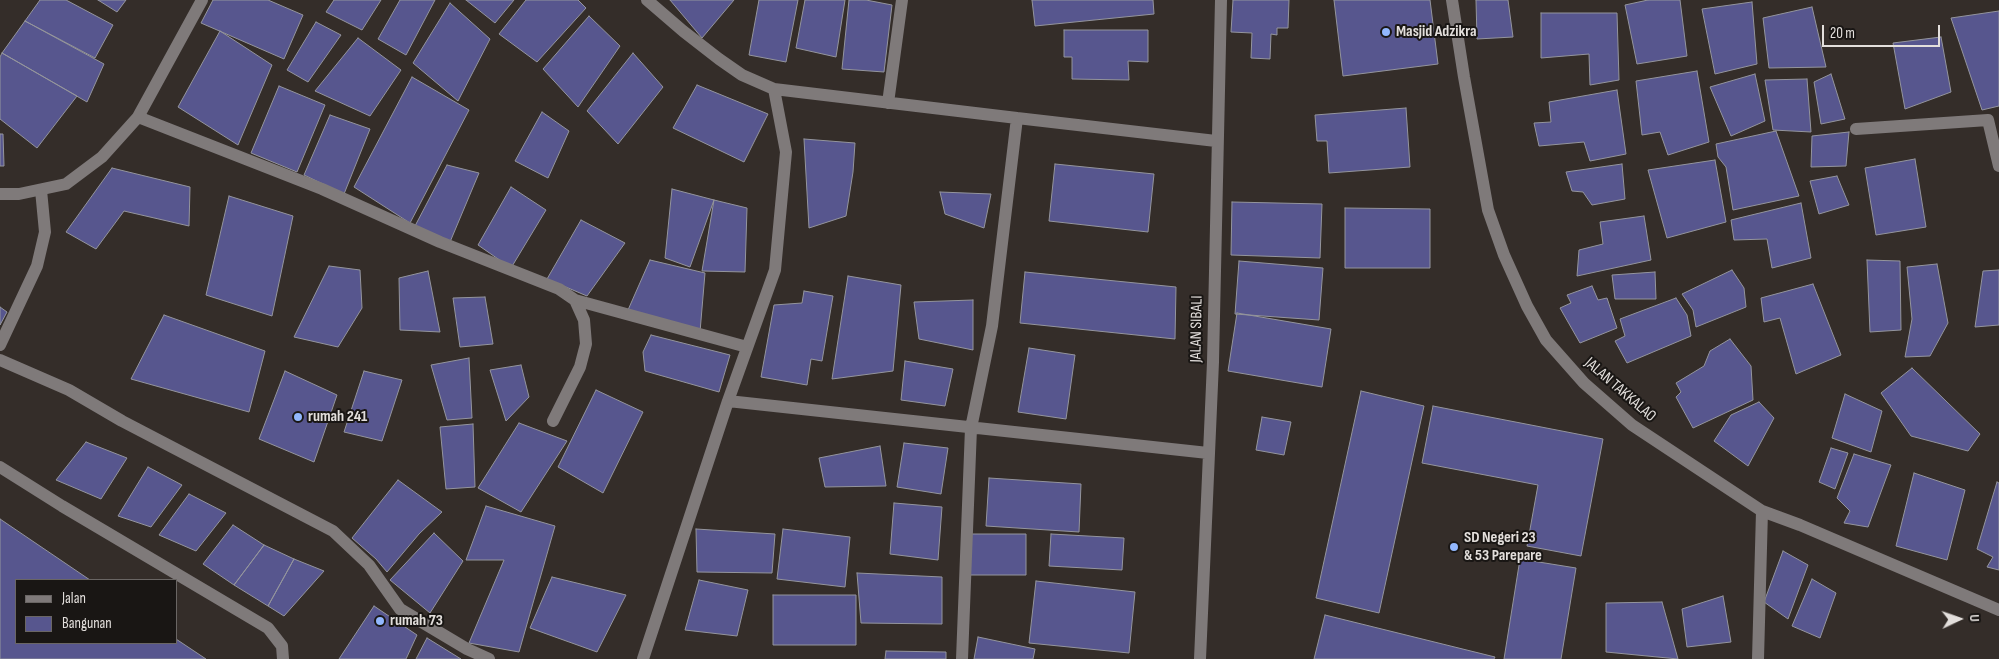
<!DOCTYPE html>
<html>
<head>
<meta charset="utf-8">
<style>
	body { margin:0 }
	#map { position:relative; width:1999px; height:659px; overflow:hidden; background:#342d29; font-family:"Sofia Sans Condensed",sans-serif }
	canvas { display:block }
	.legend { position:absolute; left:15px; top:579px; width:162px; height:65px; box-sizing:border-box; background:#191614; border:1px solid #6a6664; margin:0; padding:6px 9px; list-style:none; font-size:15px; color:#e3dfdc }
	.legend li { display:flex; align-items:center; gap:10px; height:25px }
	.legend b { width:25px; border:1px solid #6a6664 }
	.north { position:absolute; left:1934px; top:594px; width:50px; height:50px; -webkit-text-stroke:4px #191614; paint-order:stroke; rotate:87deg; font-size:14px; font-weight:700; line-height:20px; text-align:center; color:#e3dfdc }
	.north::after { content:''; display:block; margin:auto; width:18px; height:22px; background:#e3dfdc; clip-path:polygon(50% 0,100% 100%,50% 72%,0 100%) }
	.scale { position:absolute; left:1822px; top:25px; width:118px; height:22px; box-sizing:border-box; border:2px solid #e3dfdc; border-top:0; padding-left:6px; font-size:15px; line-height:18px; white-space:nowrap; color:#e3dfdc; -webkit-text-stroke:4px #191614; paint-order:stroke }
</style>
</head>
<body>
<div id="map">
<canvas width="1999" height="659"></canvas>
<ul class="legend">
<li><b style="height:6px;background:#7f7a7a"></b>Jalan</li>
<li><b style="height:14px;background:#57568e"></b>Bangunan</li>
</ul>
<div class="north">U</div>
<div class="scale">20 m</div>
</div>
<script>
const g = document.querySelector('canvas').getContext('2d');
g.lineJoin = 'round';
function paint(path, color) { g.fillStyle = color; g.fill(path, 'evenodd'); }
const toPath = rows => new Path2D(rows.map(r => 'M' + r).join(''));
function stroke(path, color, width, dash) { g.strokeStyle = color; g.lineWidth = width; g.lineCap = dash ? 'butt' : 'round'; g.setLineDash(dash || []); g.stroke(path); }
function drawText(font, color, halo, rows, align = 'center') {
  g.font = font + ' "Sofia Sans Condensed",sans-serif'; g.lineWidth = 4; g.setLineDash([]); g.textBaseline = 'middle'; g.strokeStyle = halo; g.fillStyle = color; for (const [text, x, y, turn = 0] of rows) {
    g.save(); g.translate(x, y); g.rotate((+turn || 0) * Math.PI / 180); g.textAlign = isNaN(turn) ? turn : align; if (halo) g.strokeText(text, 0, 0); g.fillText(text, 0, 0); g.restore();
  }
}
const building = toPath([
	[40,0,66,0,113,25,95,58,25,21,40,0],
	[98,0,126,0,117,12,98,0],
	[213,0,268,0,303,15,284,59,201,23,213,0],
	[334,0,381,0,362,30,326,12,334,0],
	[400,0,435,0,406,55,378,39,400,0],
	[466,0,514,0,495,23,466,0],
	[526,0,578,0,586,8,537,62,499,34,526,0],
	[670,0,734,0,702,38,670,0],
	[759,0,798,0,786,62,749,55,759,0],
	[805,0,845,0,836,57,796,48,805,0],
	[849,0,866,0,892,5,884,72,842,69,849,0],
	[1032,0,1153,0,1154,14,1035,26,1032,0],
	[1233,0,1289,0,1288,28,1277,28,1277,35,1271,34,1270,59,1251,58,1252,33,1231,32,1233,0],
	[1334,0,1430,0,1438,64,1343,76,1334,0],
	[1476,0,1508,0,1513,37,1477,39,1476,0],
	[1648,0,1680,0,1687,56,1637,64,1625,5,1648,0],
	[1752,2,1757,64,1715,74,1702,9,1752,2],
	[450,3,490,39,458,101,413,63,450,3],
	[1812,7,1826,67,1769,68,1763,18,1812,7],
	[1999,11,1999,106,1982,110,1951,18,1999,11],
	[1541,13,1617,13,1619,80,1590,85,1589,54,1541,58,1541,13],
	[589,16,620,46,578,107,543,69,589,16],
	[25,21,104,64,87,102,2,53,25,21],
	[316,22,341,35,308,82,287,70,316,22],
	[1064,30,1148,30,1148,62,1128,61,1129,80,1072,79,1072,57,1064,57,1064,30],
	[220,31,272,65,238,145,178,107,220,31],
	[1941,37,1951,92,1905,109,1893,43,1941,37],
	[358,38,401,70,370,116,315,91,358,38],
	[2,53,77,96,37,148,0,119,0,57,2,53],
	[633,53,663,87,618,144,587,111,633,53],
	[1697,71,1709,142,1668,155,1660,132,1642,135,1636,81,1697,71],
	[1755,74,1765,121,1731,136,1710,87,1755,74],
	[1831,74,1845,119,1821,124,1814,82,1831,74],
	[412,77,469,110,410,223,354,187,412,77],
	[1807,79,1811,132,1773,130,1765,80,1807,79],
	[697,85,768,114,744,162,673,128,697,85],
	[279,86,325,105,297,172,251,153,279,86],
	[1617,90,1626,154,1590,161,1584,142,1539,146,1534,123,1551,122,1549,102,1617,90],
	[1406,108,1410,167,1329,173,1327,141,1317,141,1315,115,1406,108],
	[542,112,569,131,548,178,515,161,542,112],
	[330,115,370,129,344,194,304,175,330,115],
	[1776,131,1799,196,1733,210,1726,167,1718,157,1716,144,1776,131],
	[1849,132,1846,166,1811,167,1812,136,1849,132],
	[0,134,3,134,4,166,0,166,0,134],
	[804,139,855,143,853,172,846,216,809,228,804,139],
	[1915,159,1926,227,1876,235,1865,168,1915,159],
	[1715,160,1726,222,1667,238,1648,170,1715,160],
	[1055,164,1154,174,1148,232,1049,221,1055,164],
	[1622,164,1625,199,1592,205,1583,192,1572,191,1566,172,1622,164],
	[447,165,479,173,450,242,415,226,447,165],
	[112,168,190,187,189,226,124,211,96,249,66,232,112,168],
	[1837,176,1849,205,1819,214,1810,181,1837,176],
	[511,187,546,210,511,268,478,245,511,187],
	[672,189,714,200,690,267,665,258,672,189],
	[940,192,991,194,984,228,945,214,940,192],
	[229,196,293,216,272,316,206,295,229,196],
	[714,200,747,208,745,272,702,271,714,200],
	[1232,202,1322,204,1320,258,1231,255,1232,202],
	[1801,203,1811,258,1772,268,1767,239,1734,240,1731,220,1801,203],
	[1345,208,1430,209,1430,268,1345,268,1345,208],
	[1644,216,1651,260,1577,276,1579,250,1603,244,1600,222,1644,216],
	[581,220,625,243,587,296,547,279,581,220],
	[650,260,705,273,700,332,628,310,650,260],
	[1867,260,1900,261,1901,330,1870,332,1867,260],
	[1239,261,1323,268,1319,320,1235,314,1239,261],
	[1937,264,1948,323,1930,356,1905,357,1912,319,1907,267,1937,264],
	[329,266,360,270,362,308,338,347,294,337,329,266],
	[1732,270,1744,288,1746,307,1696,327,1693,310,1682,294,1732,270],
	[1999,270,1999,325,1975,327,1983,271,1999,270],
	[428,271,440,332,400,330,399,278,428,271],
	[1025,272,1176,287,1175,339,1020,323,1025,272],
	[1655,272,1656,299,1615,299,1612,275,1655,272],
	[848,276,901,285,893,371,832,379,848,276],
	[1813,284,1841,355,1796,374,1780,318,1764,322,1761,298,1813,284],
	[1592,286,1598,300,1607,298,1617,328,1580,343,1560,308,1571,303,1567,295,1592,286],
	[804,291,833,296,822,361,811,359,807,385,761,377,774,305,802,303,804,291],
	[485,297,493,344,460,347,453,298,485,297],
	[1676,298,1687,315,1691,336,1627,363,1615,341,1625,336,1620,319,1676,298],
	[973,300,973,350,919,339,914,302,973,300],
	[0,307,7,312,0,325,0,307],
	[1237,313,1331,329,1322,387,1228,371,1237,313],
	[164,315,265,351,249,412,131,379,164,315],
	[651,335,730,355,719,392,645,371,643,352,651,335],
	[1730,339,1751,366,1753,400,1693,428,1676,397,1681,392,1676,383,1704,366,1710,351,1730,339],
	[1029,348,1075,355,1066,419,1018,412,1029,348],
	[469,358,472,418,447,420,431,365,469,358],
	[905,361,953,369,945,406,901,400,905,361],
	[521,365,529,397,506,421,490,370,521,365],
	[1912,368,1980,434,1968,451,1911,436,1881,393,1912,368],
	[285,371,337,395,314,462,259,439,285,371],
	[364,371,402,380,382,441,344,432,364,371],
	[596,390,643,412,603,493,558,467,596,390],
	[1361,391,1424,406,1379,613,1316,598,1361,391],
	[1845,394,1882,411,1871,452,1832,438,1845,394],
	[1759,402,1774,418,1748,466,1714,441,1731,415,1759,402],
	[1433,406,1603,439,1581,556,1527,546,1538,485,1422,463,1433,406],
	[1262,417,1291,422,1284,455,1256,450,1262,417],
	[519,423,567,441,521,512,478,488,519,423],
	[473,424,475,487,446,489,440,427,473,424],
	[86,442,127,458,101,499,56,480,86,442],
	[904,443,948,448,941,494,897,487,904,443],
	[880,446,886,486,825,487,819,458,880,446],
	[1831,448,1848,453,1835,489,1819,482,1831,448],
	[1854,454,1891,465,1868,527,1844,523,1850,511,1837,498,1854,454],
	[148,467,182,485,151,527,118,516,148,467],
	[1914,473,1965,490,1947,560,1896,546,1914,473],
	[989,478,1081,484,1079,532,986,526,989,478],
	[398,480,442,512,419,534,387,572,376,559,352,538,398,480],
	[1997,482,1999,483,1999,570,1987,567,1993,557,1977,549,1997,482],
	[189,494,226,513,196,551,159,535,189,494],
	[894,503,942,507,938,560,890,554,894,503],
	[486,506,555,526,519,652,469,643,504,560,466,560,486,506],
	[0,519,90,580,16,580,16,643,176,643,176,639,206,659,0,659,0,519],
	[233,525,264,545,234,585,203,564,233,525],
	[696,529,775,534,772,573,697,572,696,529],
	[783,529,850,537,845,587,777,579,783,529],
	[434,533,463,561,430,613,390,580,434,533],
	[969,534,1026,534,1026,575,969,575,969,534],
	[1051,534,1124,538,1122,570,1049,566,1051,534],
	[264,545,294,559,268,606,234,585,264,545],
	[1783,551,1808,565,1788,619,1764,602,1783,551],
	[294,559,324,571,284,616,268,606,294,559],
	[1520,559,1576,568,1561,659,1504,659,1520,559],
	[857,573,942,577,942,624,861,623,857,573],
	[552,577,626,595,597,652,530,628,552,577],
	[1812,579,1836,593,1820,638,1792,626,1812,579],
	[699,580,748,590,737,636,685,630,699,580],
	[1036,581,1135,592,1129,653,1029,643,1036,581],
	[773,595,856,595,856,645,773,645,773,595],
	[1723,596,1731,642,1687,647,1682,609,1723,596],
	[1662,602,1678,659,1606,652,1606,603,1662,602],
	[374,606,417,635,406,659,339,659,374,606],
	[1325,615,1495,657,1494,659,1314,659,1325,615],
	[978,637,1035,649,1033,659,974,659,978,637],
	[427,638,461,659,416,659,427,638],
	[886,651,946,652,946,659,885,659,886,651]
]);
const minor = toPath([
	[647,0,683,31,719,59,742,75,774,89,1017,118],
	[1452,0,1464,77,1488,210,1504,255,1527,306,1546,340,1584,383,1632,425,1762,511,1800,525,1999,610],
	[888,103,902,0],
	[138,117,322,189,440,242,559,289,575,300,584,320,586,344,580,367,553,421],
	[1856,129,1988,120,1999,166],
	[0,194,19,194,66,184,102,157,138,117,202,0],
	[575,300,747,347],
	[0,345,37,266,45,232,41,190],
	[0,360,69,390,122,421,333,531,369,565,400,609,467,649,489,659],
	[728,401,1208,453],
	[0,467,62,506,268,628,282,646,283,659],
	[643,659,728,401,775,270,786,152,774,89],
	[962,659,971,428,992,326,1017,118,1216,141],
	[1200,659,1213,362,1221,0],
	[1758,659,1762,511]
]);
const markers = [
	[1386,32,5,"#92b7fd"],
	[298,417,5,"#92b7fd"],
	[1454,547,5,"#92b7fd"],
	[380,621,5,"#92b7fd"]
];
const poiNames = [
	["Masjid Adzikra",1396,32],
	["rumah 241",308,417],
	["SD Negeri 23",1464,538],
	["& 53 Parepare",1464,556],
	["rumah 73",390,621]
];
const streetNames = [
	["JALAN SIBALI",1197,329,-89],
	["JALAN TAKKALAO",1620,390,41]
];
paint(building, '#57568e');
stroke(building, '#94959d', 1);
stroke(minor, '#7f7a7a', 12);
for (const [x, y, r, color] of markers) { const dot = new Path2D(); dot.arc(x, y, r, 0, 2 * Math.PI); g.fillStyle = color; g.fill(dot); stroke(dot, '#191614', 2); }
drawText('bold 16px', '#e3dfdc', '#191614', poiNames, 'left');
drawText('16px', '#e3dfdc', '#191614', streetNames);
</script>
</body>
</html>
